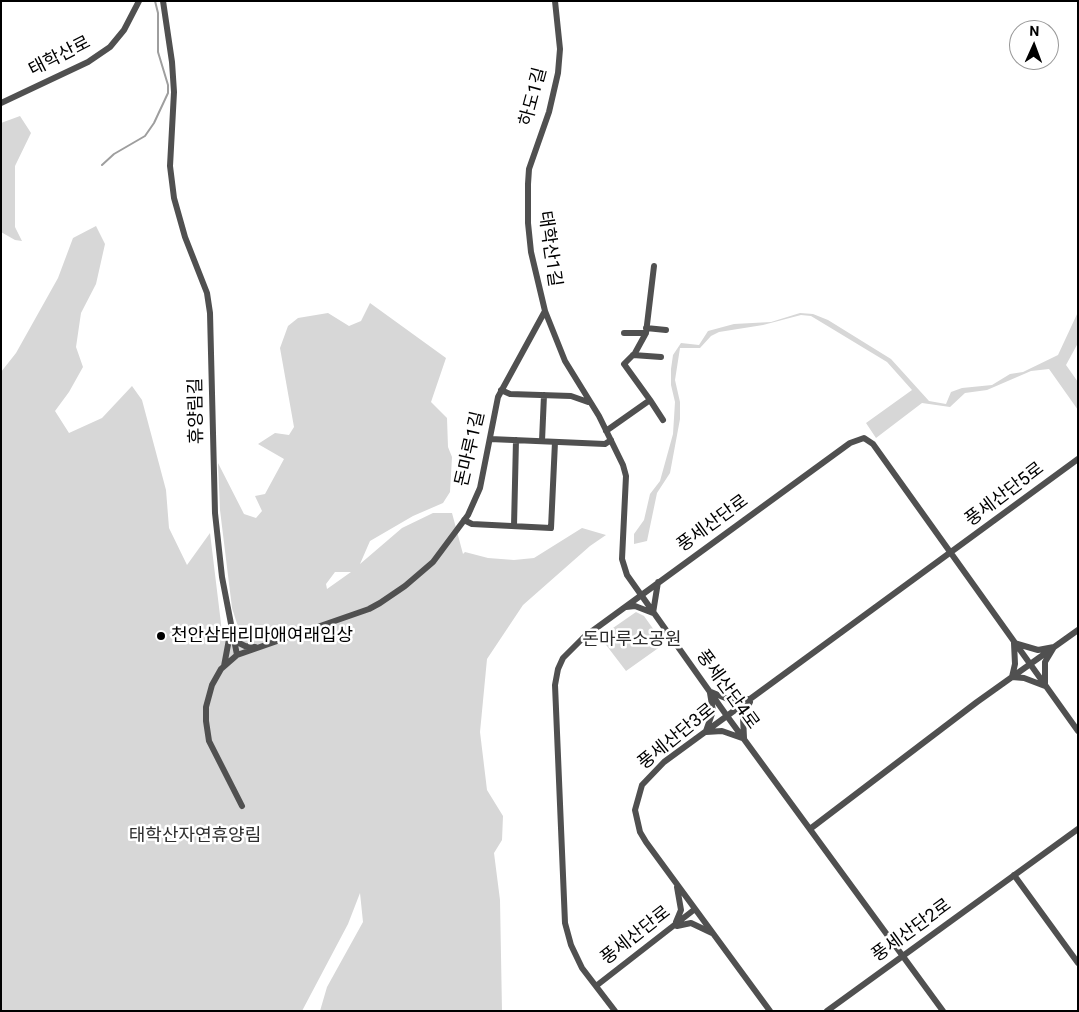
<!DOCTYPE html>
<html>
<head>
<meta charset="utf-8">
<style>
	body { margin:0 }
	#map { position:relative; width:1079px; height:1012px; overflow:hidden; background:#fff; font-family:Roboto,sans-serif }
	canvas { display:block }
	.frame { position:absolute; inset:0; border:2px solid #000; pointer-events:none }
	.north { position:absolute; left:1009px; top:20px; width:50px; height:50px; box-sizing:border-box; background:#fff; border:1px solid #999; border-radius:50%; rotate:2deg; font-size:14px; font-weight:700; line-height:20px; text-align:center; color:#000 }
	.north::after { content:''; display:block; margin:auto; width:18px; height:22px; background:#000; clip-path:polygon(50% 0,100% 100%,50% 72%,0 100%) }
</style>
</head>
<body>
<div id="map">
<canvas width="1079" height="1012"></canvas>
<div class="frame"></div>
<div class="north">N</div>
</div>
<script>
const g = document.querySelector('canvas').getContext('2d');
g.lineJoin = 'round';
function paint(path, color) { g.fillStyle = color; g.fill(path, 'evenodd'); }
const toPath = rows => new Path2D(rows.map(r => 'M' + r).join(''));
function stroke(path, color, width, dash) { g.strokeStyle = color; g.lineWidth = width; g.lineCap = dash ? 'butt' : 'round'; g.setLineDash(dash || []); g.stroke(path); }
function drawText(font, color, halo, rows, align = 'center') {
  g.font = font + ' Roboto,"Noto Sans KR",sans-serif'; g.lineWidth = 5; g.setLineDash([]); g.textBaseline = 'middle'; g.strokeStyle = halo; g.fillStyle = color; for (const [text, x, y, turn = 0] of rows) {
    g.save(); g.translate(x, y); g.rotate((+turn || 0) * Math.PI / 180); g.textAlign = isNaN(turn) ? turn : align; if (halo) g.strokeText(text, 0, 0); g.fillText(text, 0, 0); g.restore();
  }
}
const green = toPath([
	[20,116,31,133,15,166,15,227,22,241,15,240,1,232,1,123],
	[96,226,105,244,96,284,81,313,76,347,83,367,69,392,55,411,69,433,102,418,132,386,142,400,166,490,169,528,187,565,210,533,223,640,240,633,232,608,220,510,218,463,244,514,256,518,262,511,255,496,265,494,284,459,258,444,275,433,289,435,294,427,280,348,288,326,298,318,328,313,349,326,361,321,370,303,446,358,431,402,447,418,448,447,452,457,450,492,443,503,413,516,370,541,360,564,402,528,433,513,452,513,463,554,465,552,488,558,514,560,534,558,582,528,606,535,590,546,523,605,487,659,480,732,487,790,503,816,502,840,494,853,500,900,502,1011,320,1011,327,987,363,922,360,893,348,924,302,1011,1,1011,1,372,16,353,58,278,73,238],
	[335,572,351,572,327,589,326,584],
	[1078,312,1078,343,1066,365,1078,382,1078,410,1049,369,1031,371,987,390,965,393,950,407,922,403,876,438,866,423,912,390,887,362,811,316,801,315,763,325,719,332,711,336,700,348,680,348,675,380,680,402,680,419,670,473,657,493,647,541,634,544,634,534,644,520,650,494,660,481,673,434,675,402,671,385,671,369,673,355,681,343,699,345,708,331,734,324,771,322,800,313,813,314,828,320,891,359,929,401,946,404,951,392,962,388,992,385,1010,374,1023,372,1058,355],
	[636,612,644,616,664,644,626,671,600,637]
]);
const stream = toPath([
	[102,165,114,154,145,136,154,123,168,93,168,85,158,52,158,13,155,1]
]);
const minor = toPath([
	[163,1,172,62,174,92,170,166,174,198,185,237,207,293,210,313,215,513,222,577,237,655,221,669,212,685,206,707,206,721,209,741,242,806],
	[1,103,88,62,110,47,124,30,139,1],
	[545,311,565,361,599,416,623,465,626,476,622,559,627,575,727,716,943,1011],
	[646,328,666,330],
	[624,333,646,333],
	[633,355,661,357],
	[501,390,510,394,571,396,588,402],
	[650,400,663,420],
	[606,431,650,400,624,364,635,353,646,333,654,266],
	[490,439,605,444,611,440],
	[542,441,544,395],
	[464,520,472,524,551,528,555,442],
	[514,526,516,440],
	[626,607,635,606,653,613,658,582],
	[234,637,237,642,245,646,255,647],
	[1014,643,1038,650,1054,647,1045,662,1045,686,1024,678,1012,677,1015,664,1014,643],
	[237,655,369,609,380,603,405,586,433,562,468,515,480,488,498,397,545,311,531,252,528,223,528,184,529,169,549,112,558,73,560,49,555,1],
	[224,666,230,634],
	[711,692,735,702,748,699],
	[706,731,713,711,710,693],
	[706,732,722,731,742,738],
	[744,738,743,717,750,702],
	[810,829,977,702,1078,630],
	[1014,875,1078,963],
	[676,922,681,910,677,887],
	[677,926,691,923,712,933],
	[596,986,695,909],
	[615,1011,582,968,571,945,565,923,555,685,558,669,563,658,584,637,850,443,864,438,873,444,1078,731],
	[770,1011,646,842,640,832,635,810,642,785,664,762,1078,459],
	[827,1011,1078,829]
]);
const markers = [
	[161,636,5,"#000"]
];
const streetNames = [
	["태학산로",60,57,-27],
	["하도1길",534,97,-75],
	["태학산1길",549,249,82],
	["휴양림길",197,411,-91],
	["돈마루1길",471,449,-77],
	["풍세산단5로",1005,495,-37],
	["풍세산단로",713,524,-36],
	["풍세산단4로",727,690,54],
	["풍세산단3로",677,737,-39],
	["풍세산단2로",912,931,-36],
	["풍세산단로",636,936,-38]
];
const poiNames = [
	["천안삼태리마애여래입상",171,636]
];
const parkNames = [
	["돈마루소공원",632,640],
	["태학산자연휴양림",195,836]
];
paint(green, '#d7d7d7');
stroke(stream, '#9e9e9e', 2);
stroke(minor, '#505050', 6);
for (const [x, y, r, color] of markers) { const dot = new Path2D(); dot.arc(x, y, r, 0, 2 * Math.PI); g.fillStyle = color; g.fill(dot); stroke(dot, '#fff', 2); }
drawText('18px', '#000', '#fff', streetNames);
drawText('18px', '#000', '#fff', poiNames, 'left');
drawText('18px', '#2e2e2e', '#fff', parkNames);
</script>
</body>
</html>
